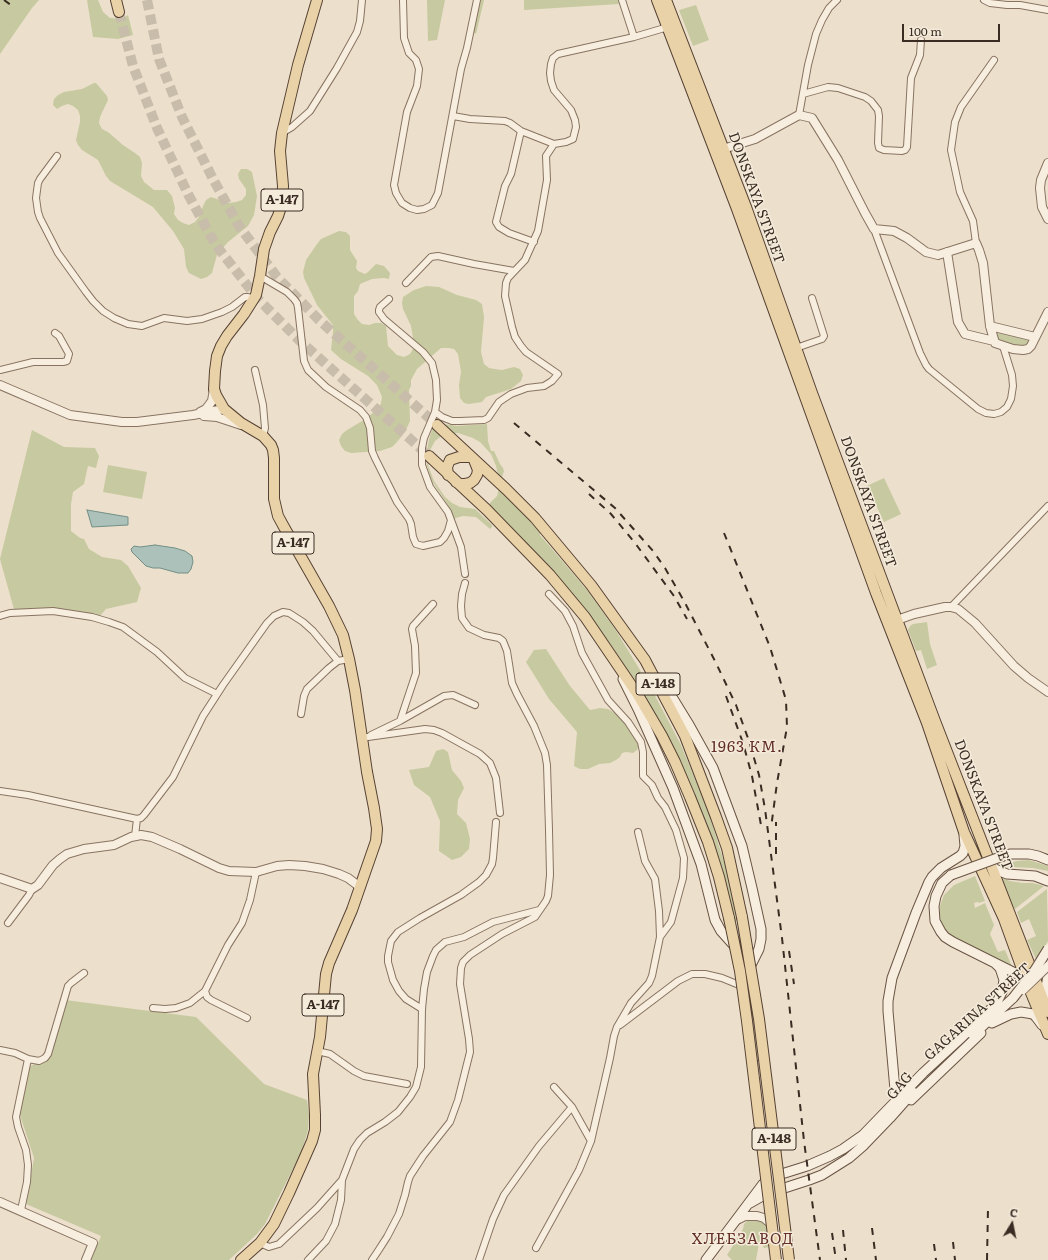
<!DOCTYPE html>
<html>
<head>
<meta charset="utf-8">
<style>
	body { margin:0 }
	#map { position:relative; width:1048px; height:1260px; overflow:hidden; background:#ece0cc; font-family:Literata,serif }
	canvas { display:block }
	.north { position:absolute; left:992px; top:1204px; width:40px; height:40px; -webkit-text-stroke:3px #f4ebdb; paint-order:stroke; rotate:10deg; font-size:11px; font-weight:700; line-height:16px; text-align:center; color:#3a2c23 }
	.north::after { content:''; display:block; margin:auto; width:14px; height:18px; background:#3a2c23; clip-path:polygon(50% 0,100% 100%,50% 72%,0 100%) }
	.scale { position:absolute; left:902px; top:24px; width:98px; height:18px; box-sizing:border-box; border:2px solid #3a2c23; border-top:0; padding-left:5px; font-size:12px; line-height:14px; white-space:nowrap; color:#3a2c23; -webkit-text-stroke:3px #f4ebdb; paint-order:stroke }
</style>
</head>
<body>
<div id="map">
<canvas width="1048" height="1260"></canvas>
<div class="north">С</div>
<div class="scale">100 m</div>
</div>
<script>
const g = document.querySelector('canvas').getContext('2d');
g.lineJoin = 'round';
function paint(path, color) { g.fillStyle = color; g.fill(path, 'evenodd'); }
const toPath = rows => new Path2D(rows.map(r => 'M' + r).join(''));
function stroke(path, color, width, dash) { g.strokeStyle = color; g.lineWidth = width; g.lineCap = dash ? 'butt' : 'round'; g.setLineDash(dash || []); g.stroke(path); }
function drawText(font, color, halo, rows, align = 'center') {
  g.font = font + ' Literata,serif'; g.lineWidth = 3; g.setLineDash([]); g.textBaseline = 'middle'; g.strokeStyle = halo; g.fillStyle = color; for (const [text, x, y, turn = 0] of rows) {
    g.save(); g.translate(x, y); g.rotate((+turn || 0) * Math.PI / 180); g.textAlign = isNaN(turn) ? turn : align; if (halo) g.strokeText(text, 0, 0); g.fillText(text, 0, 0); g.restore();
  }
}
const green = toPath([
	[0,0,39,0,32,8,0,54],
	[87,0,98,0,103,12,110,18,122,19,128,15,133,35,118,39,93,37],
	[427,0,445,0,437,40,428,41],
	[481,0,484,0,476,34,473,32],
	[524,0,618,0,619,4,524,10],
	[696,5,709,40,693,46,679,10],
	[94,83,96,83,107,96,108,100,100,117,99,123,102,129,108,132,123,145,135,153,140,157,142,163,141,176,144,182,154,190,167,190,172,196,175,208,174,214,178,220,183,223,189,225,195,222,199,217,203,206,206,200,211,197,229,203,236,202,242,200,246,195,246,189,239,179,238,174,241,169,247,169,252,172,257,196,254,215,248,226,228,242,221,250,217,255,212,273,207,277,201,279,189,273,186,267,184,249,173,231,153,207,110,181,106,176,98,160,82,150,78,145,76,140,80,122,80,116,78,110,73,106,68,104,62,106,57,109,53,105,54,99,58,95,64,92,82,89],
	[339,231,346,232,350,236,350,250,357,261,356,268,358,271,365,274,368,272,376,264,384,266,390,273,389,279,384,278,372,279,360,284,358,291,354,296,354,314,358,320,362,324,369,325,375,323,381,323,386,326,388,346,397,355,404,357,410,354,413,349,414,344,411,326,403,309,402,303,403,297,414,290,426,286,439,287,457,295,476,300,482,304,484,317,481,352,484,364,489,368,495,369,502,370,514,367,520,369,523,375,521,381,511,389,486,397,482,402,469,404,464,403,460,398,459,385,461,372,458,354,454,349,448,348,441,348,417,369,411,380,411,386,409,390,410,421,405,432,397,442,392,447,380,451,351,453,345,451,341,446,339,440,342,434,347,430,364,420,379,408,381,403,382,397,377,385,368,376,341,359,331,350,333,332,333,325,317,305,304,278,303,272,306,260,317,244,321,239],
	[995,332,1030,338,1031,341,1025,347,1022,347,1002,343,998,340],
	[436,418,444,424,457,426,487,424,488,441,491,451,494,451,500,464,503,468,504,471,502,477,498,474,496,466,491,454,480,442,473,438,458,433,444,434,435,441,429,452,428,465,434,481,445,497,452,503,460,507,475,509,492,525,492,527,490,529,476,517,463,516,452,519,448,505,432,481,427,466,426,457,429,439],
	[32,430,64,447,95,448,99,456,96,468,88,466,84,484,73,492,71,504,71,531,80,538,84,539,89,549,102,557,121,560,128,566,141,588,137,602,106,609,99,617,56,611,15,613,0,559],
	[108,465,147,472,142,499,103,492],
	[884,478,901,514,884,522,867,486],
	[499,488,540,530,540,535,587,590,615,629,651,688,681,745,709,813,726,869,737,921,734,921,722,870,702,814,673,748,658,718,628,670,604,635,574,596,544,561,489,504,497,496],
	[927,622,930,644,937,665,927,669,921,650,916,651,908,630,910,626,913,624],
	[546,649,570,686,590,710,600,708,608,709,615,713,626,723,637,739,639,746,637,750,633,753,626,752,622,753,620,757,616,760,610,763,599,764,588,769,580,769,574,766,577,732,549,699,526,662,534,650],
	[443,749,448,752,452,770,461,781,464,788,458,800,457,814,466,823,470,839,469,849,461,857,452,860,439,851,440,821,430,797,414,785,409,770,429,767,436,751],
	[1029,860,1048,866,1048,871,1033,868,1013,867,1006,864,1017,861],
	[975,876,985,901,979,903,978,902,974,903,975,908,985,903,994,925,990,934,998,952,1005,950,1013,969,951,936,947,933,941,923,940,916,940,906,944,895,954,885],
	[998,876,1010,881,1022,883,1033,883,1044,886,1015,909,1006,896],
	[1047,889,1048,941,1037,961,1027,940,1036,936,1029,919,1021,923,1017,912],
	[65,1000,196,1017,264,1084,307,1100,309,1115,308,1130,302,1151,265,1224,257,1234,229,1260,91,1260,101,1236,26,1204,34,1158,19,1112,28,1067,47,1059],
	[754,1219,763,1222,766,1225,769,1229,769,1247,764,1248,760,1241,759,1243,756,1260,732,1260,727,1255,737,1239,743,1229,744,1224,748,1220]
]);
const water = toPath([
	[87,510,128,517,128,525,92,527,87,510],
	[155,545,175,548,185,551,192,556,193,562,191,569,188,573,178,573,160,568,153,568,146,566,132,552,131,549,134,546,140,547,155,545]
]);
const primaryTunnel = toPath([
	[147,0,159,59,182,117,213,179,239,226,277,277,319,320,437,425],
	[119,12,133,66,157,128,188,194,215,244,258,299,300,341,417,445,428,456]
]);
const minor = toPath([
	[403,0,404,38,409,53,416,60,419,69,417,86,407,112,394,185,396,193,402,203,410,208,417,210,424,209,432,205,438,193,461,69,467,48,477,0],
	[622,0,634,37],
	[984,0,990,3,1007,5,1020,5,1048,10],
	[803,94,828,87,838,88,865,97,871,101,878,110,879,116,878,143,879,148,884,150,902,151,905,150,907,147,911,78,920,55,921,40],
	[799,115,808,65,816,34,822,20,829,8,837,0],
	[453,116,470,119,505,121,510,123,521,131,554,144,566,142,573,139,576,127,575,120,571,110,554,90,551,81,550,73,551,64,553,58,558,54,634,37,668,27],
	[521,131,511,174,505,186,496,222,499,227,509,233,534,242],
	[282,133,292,127,310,111,337,68,357,32,360,21,362,0],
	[57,156,40,179,38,183,36,198,38,212,40,218,58,253,86,292,93,301,103,311,114,318,128,324,142,326,164,318,187,321,202,319,222,312,232,307,245,297,248,297,254,300],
	[874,229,920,353,926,365,929,369,978,409,986,413,994,414,1001,412,1007,407,1011,399,1013,386,1012,375,1003,346],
	[976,243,973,221,960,192,951,150,955,122,961,107,994,60],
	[260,276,287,292,294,299,297,303,298,308,304,361,308,370,326,387,360,410,366,417,370,428,372,451,375,458,397,502,409,519,411,524,413,537,416,544,423,546,440,542,444,538,448,531,451,520],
	[406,283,431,257,438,256,474,264,514,271],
	[389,299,380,307,379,310,379,312,384,319,423,352,432,363,436,380,437,400,435,412,424,438,422,448,422,465,430,487,448,512,461,547,465,574],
	[796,348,822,339,824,336,812,298],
	[0,370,33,362,63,362,67,361,69,354,59,336,55,333],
	[255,370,263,405,265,428,263,436],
	[435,412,442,417,452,421,460,421,484,420,488,418,499,402,511,394,527,388,544,386,552,381,558,374,526,352,521,346,515,337,512,327,505,296,506,283,508,278,525,260,538,231,547,180,546,156,554,144],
	[549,594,565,611,573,626,582,653,608,700,628,722,641,742,643,752,643,776,652,785,658,798,665,807,676,830,684,858,683,878,671,922,660,937],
	[951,607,1048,506],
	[0,616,10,613,53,611,92,617,109,622,123,627,157,652,185,678,217,694],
	[301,714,304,696,307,689,329,668,338,661,349,659],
	[400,721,416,673,415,646,412,629,413,626,433,604],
	[371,735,400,721,444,696,453,695,475,705],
	[361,738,425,729,434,730,442,733,480,754,490,763,496,778,500,813],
	[0,791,28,795,137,819,141,818,144,815,173,777,203,716,223,685,267,623,274,616,283,612,289,613,303,622,313,631,338,661],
	[135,836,137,819],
	[8,923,29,895,32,889],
	[205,991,207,997,211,1000,247,1018],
	[153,1008,165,1009,176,1008,190,1003,205,991,228,945,242,923,250,900,256,872],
	[422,1009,406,999,399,991,393,980,388,962,388,956,391,941,398,932,420,918,461,895,479,882,486,875,492,864,493,858,496,822],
	[620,1025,678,981,692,974,705,974,722,978,744,987],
	[0,1050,15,1053,28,1059,39,1061,45,1058,48,1054,68,986,71,983,84,973],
	[317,1051,330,1054,354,1071,364,1076,407,1084],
	[554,1087,572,1107,591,1141],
	[21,1210,27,1182,28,1165,26,1150,18,1127,16,1117,28,1059],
	[260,1243,269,1247,279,1244,317,1208,342,1180],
	[536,1248,579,1170,591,1141,610,1058,614,1036,617,1027,631,1003,649,983,652,976,660,937,659,911,655,879,645,861,638,832],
	[308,1260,326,1241,335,1224,341,1200,342,1180,354,1149,360,1140,367,1133,385,1122,398,1112,410,1097,416,1087,421,1067,422,1009,424,989,427,972,433,956,436,950,445,942,464,937,493,922,539,910],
	[372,1260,378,1251,387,1237,399,1214,405,1195,408,1182,410,1176,423,1156,450,1122,458,1100,470,1052,469,1039,460,984,461,968,463,962,470,955,502,934,535,917,546,901,548,896,550,875,549,830,547,765,545,753,534,726,517,694,512,683,507,651,503,641,499,638,484,635,469,628,462,618,461,606,462,594,465,583],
	[479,1260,493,1219,504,1195,539,1146,572,1107]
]);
const tertiary = toPath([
	[723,149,755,139,799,115,812,118,838,160,865,213,874,229,894,231,907,238,926,252,938,255,976,243,979,250,983,263,990,326,995,343,1013,349,1023,350,1028,349,1031,346,1048,312],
	[1048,163,1041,180,1040,188,1042,207,1048,219],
	[947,252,958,322,965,334,994,341],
	[990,326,1035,337],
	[0,385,70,415,122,422,137,422,193,415,224,409],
	[200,412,206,409,212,401,214,389],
	[204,416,217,417,241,425],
	[897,620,914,614,945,607,951,607,958,609,975,623,1014,666,1028,678,1048,692],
	[0,878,32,889,38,885,53,865,60,859,67,854,84,849,114,845,131,837,141,835,152,837,180,849,219,868,229,871,256,872,277,866,289,865,305,866,323,869,339,874,348,878,360,887],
	[774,1191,779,1233],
	[0,1202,93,1243,86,1260],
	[735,1221,745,1216,757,1216,764,1218,771,1224,779,1234],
	[779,1237,782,1260]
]);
const secondary = toPath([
	[658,678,669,692,688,723,713,768,742,846,752,888,761,929,761,939,759,949,749,969],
	[623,679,638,709,673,788,701,864,715,920,721,931,747,960,748,967],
	[1003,856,1010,854,1029,854,1038,856,1048,860],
	[990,863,995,869,1007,874,1035,876,1048,881],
	[951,875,942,883,936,896,934,906,935,921,941,932,945,937,953,942,1021,976,1026,983],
	[1045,1001,1045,992,1048,976],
	[992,1023,1011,1014,1021,1012,1033,1014,1036,1017,1042,1025],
	[973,1035,1013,998],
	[760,1065,774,1191],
	[911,1100,981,1033],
	[896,1101,888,1011,888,1001,892,978,916,913,929,882,932,877,941,868,960,856,963,853,965,846,964,835],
	[750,1203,766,1194,809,1180,822,1175,849,1158,864,1145,890,1118,913,1092],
	[706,1260,763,1184,772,1177,807,1166,830,1156,843,1149,863,1135,923,1073,960,1039,996,1004,1002,992,1004,980,1000,968,995,963]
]);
const primary = toPath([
	[116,0,119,12],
	[657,0,737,209,876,593,927,723,964,832,1004,919,1029,988,1048,1034],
	[666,0,746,207,812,393,935,721,1048,1012],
	[437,425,506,489,535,518,591,585,645,660,685,736,716,817,727,848,742,917],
	[429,456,487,510,550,575,585,617,638,695,662,736,675,762,690,797,708,842,719,877,729,918],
	[448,475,447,467,450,460,459,457,471,457],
	[456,482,460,484,465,484,470,483,474,480,477,475,478,470,474,460],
	[241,1260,260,1243,274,1224,289,1193,312,1141,315,1130,315,1115,313,1074,320,1037,326,974,329,963,352,910,376,841,377,829,374,808,367,772,355,690,349,659,343,635,329,606,284,527,278,516,274,499,274,458,273,450,271,445,263,436,241,423,224,409,216,395,214,389,215,371,217,356,221,346,227,336,244,314,256,295,260,276,264,249,270,232,278,216,282,204,283,186,280,151,282,133,298,65,317,0]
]);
const rail = toPath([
	[4,0,11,5],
	[514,423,615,508,653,551,665,568,684,601,716,663,736,705,749,741,759,775,765,809,782,938,804,1141,820,1260],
	[589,494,611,514,635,543,674,596,687,619],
	[724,533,770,647,786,700,787,727,777,783,771,828],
	[726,696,743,743,752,776,761,825],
	[776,854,776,822],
	[789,951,794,984],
	[872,1228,876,1260],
	[843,1230,846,1260],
	[832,1233,836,1260],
	[953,1242,955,1260],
	[934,1244,936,1260],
	[987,1260,988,1208]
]);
const tertiaryBridge = toPath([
	[1023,990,1048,966]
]);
const secondaryBridge = toPath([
	[951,875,1003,856],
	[1013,998,1035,970,1048,949]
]);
const primaryBridge = toPath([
	[742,917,759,1019,789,1260],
	[729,918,740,971,747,1021,776,1260]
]);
const shields = [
	[282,200,42],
	[293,543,42],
	[658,684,44],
	[323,1005,42],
	[774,1139,44]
];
const shieldNames = [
	["А-147",282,200],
	["А-147",293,543],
	["А-148",658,684],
	["А-147",323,1005],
	["А-148",774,1139]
];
const streetNames = [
	["DONSKAYA STREET",756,198,70],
	["DONSKAYA STREET",868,502,70],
	["DONSKAYA STREET",983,805,69],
	["GAGARINA STREET",978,1012,-42],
	["GAG",900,1086,-49]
];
const neighbourhoodNames = [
	["1963 КМ.",747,748],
	["ХЛЕБЗАВОД",743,1240]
];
paint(green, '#c7c9a0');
paint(water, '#abc1b9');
stroke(water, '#728f86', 1);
stroke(primaryTunnel, '#c8bcaa', 10, [10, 5]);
stroke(minor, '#887361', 8);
stroke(tertiary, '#887361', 10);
stroke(secondary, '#6a5444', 11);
stroke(primary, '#564234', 12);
stroke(minor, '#f7eedf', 6);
stroke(tertiary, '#f7eedf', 8);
stroke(secondary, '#f7eedf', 9);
stroke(primary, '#ead2a8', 10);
stroke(rail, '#3a2c23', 2, [7, 7]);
stroke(tertiaryBridge, '#887361', 10, []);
stroke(secondaryBridge, '#6a5444', 11, []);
stroke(primaryBridge, '#564234', 12, []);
stroke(tertiaryBridge, '#f7eedf', 8);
stroke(secondaryBridge, '#f7eedf', 9);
stroke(primaryBridge, '#ead2a8', 10);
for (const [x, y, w] of shields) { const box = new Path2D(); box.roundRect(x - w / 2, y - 11, w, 22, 3); g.fillStyle = '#f4ebdb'; g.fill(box); stroke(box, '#3a2c23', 1); }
drawText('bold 13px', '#3a2c23', null, shieldNames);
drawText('14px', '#3a2c23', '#f4ebdb', streetNames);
g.letterSpacing = '1px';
drawText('15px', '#632f26', '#f4ebdb', neighbourhoodNames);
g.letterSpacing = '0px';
</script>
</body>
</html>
